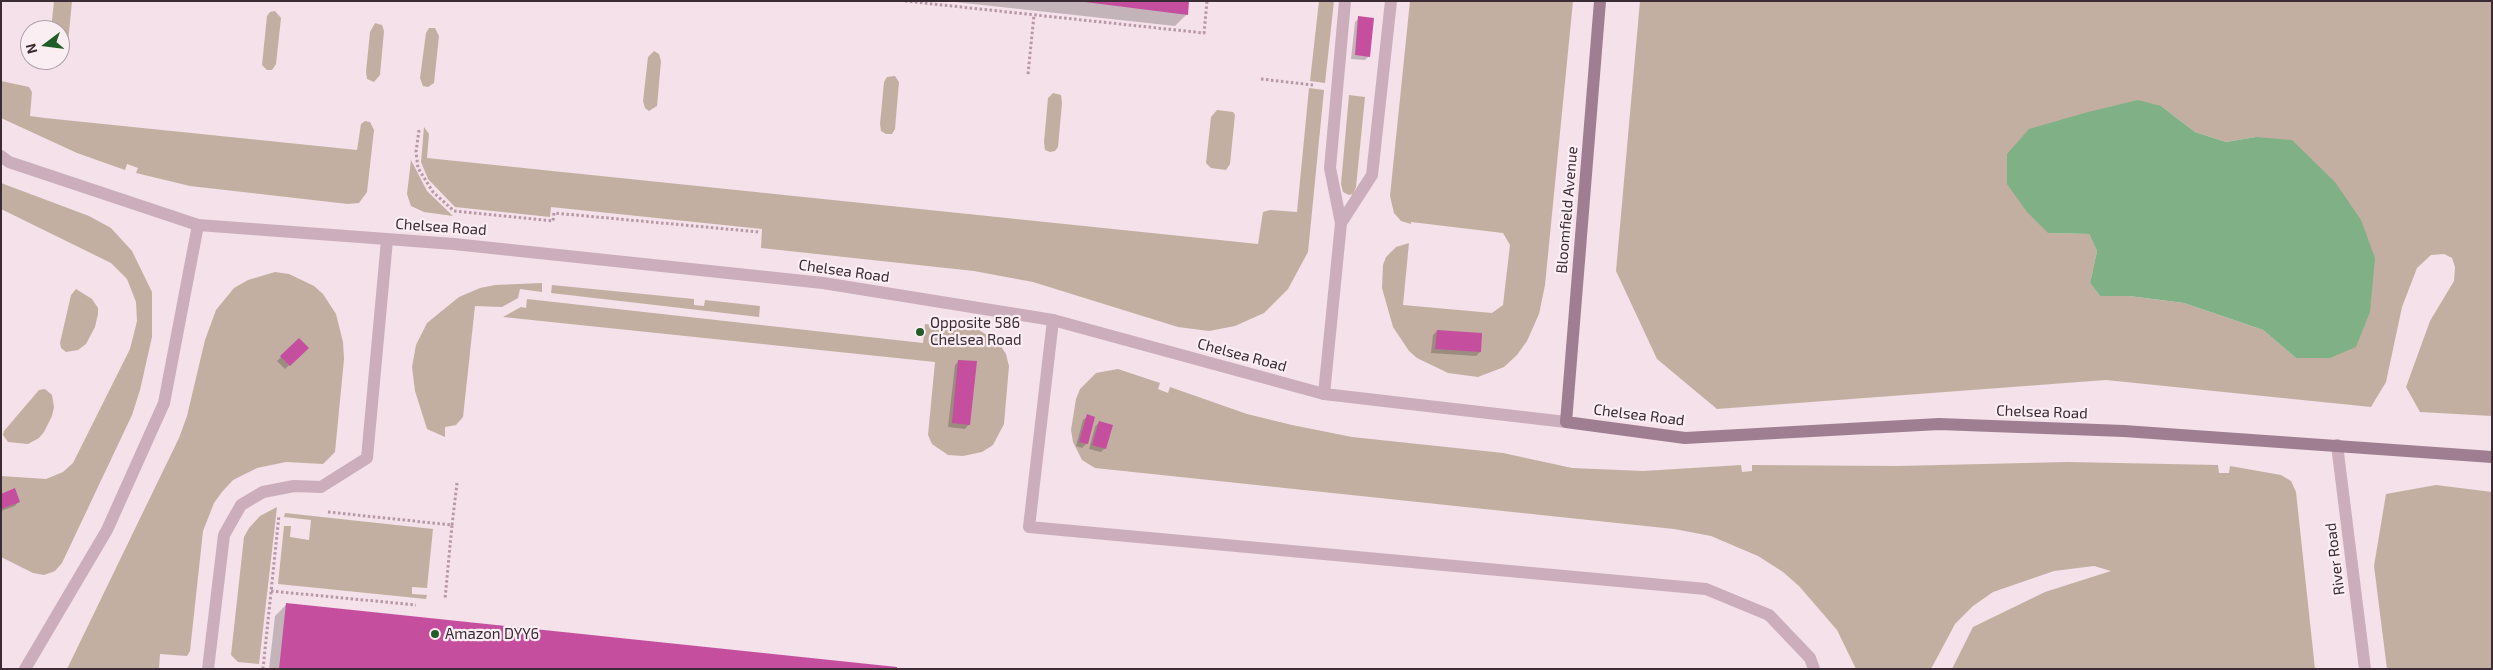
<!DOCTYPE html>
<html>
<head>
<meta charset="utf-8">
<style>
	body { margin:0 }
	#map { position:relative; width:2493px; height:670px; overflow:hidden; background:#f4e1e9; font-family:"Exo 2",sans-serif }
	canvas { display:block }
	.frame { position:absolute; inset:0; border:2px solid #3b2b35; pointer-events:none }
	.north { position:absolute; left:20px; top:20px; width:50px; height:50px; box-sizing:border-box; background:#fbeef3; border:1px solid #aea0a7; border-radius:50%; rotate:255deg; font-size:14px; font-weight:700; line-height:20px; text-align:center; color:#3b2b35 }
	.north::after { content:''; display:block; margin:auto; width:18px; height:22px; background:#205d29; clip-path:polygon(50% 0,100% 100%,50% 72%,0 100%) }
</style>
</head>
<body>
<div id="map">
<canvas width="2493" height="670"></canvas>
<div class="frame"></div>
<div class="north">N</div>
</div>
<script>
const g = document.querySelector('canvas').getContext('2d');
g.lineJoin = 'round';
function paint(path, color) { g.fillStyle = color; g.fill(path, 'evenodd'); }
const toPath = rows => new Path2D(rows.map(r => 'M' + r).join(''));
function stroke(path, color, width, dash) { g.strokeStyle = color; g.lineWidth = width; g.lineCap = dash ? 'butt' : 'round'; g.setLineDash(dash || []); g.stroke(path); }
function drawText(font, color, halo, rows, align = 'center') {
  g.font = font + ' "Exo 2",sans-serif'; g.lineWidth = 4.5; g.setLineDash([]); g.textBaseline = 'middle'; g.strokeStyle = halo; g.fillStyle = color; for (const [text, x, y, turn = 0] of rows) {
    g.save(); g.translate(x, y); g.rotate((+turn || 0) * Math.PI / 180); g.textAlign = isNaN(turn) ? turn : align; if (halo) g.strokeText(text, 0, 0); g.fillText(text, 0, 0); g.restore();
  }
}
const green = toPath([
	[54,1,72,1,68,43,62,48,60,48,60,30,51,30],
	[1319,1,1334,1,1325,83,1310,81],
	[1410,1,1573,1,1545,285,1539,314,1527,341,1517,355,1504,367,1478,377,1448,373,1417,358,1409,351,1393,327,1382,288,1383,265,1386,257,1396,247,1409,243,1403,305,1492,313,1503,305,1510,245,1503,233,1411,222,1411,224,1401,221,1394,213,1390,196],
	[1640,1,2492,1,2492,416,2420,412,2406,387,2430,321,2454,281,2455,267,2452,258,2444,254,2431,255,2417,268,2402,307,2386,382,2371,407,2106,380,1717,409,1657,359,1616,271],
	[2161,106,2195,132,2226,142,2256,137,2296,358,2263,330,2184,303,2129,296,2100,296,2090,283,2097,251,2089,234,2048,233],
	[275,11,281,18,276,64,272,70,267,70,262,65,267,16,270,12],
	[375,23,382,25,384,31,380,75,374,82,367,79,366,72,370,32],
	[429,28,435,28,439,36,434,83,428,87,423,86,420,78,426,33],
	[654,51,659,54,661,61,657,106,649,111,645,108,643,101,648,57],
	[895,76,899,82,895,129,892,134,886,134,881,131,880,124,884,82,887,77],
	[1,81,29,87,32,92,30,116,45,118,357,150,361,124,365,121,370,122,374,130,367,192,359,203,348,204,190,186,136,173,138,168,127,164,125,170,77,153,1,118],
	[1309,88,1324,90,1308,252,1288,289,1264,313,1235,326,1209,331,1178,327,1033,282,974,271,761,248,762,229,551,207,550,217,455,207,428,179,421,162,424,127,429,134,427,158,1258,244,1263,212,1270,210,1297,212],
	[1053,93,1061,95,1062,103,1058,147,1055,151,1050,152,1045,150,1044,142,1048,98],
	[1349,95,1365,97,1356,187,1353,194,1349,195,1343,192,1341,184],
	[1217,110,1233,112,1235,115,1230,164,1226,170,1211,168,1206,163,1211,117],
	[411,160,427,191,453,216,424,212,411,206,407,194],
	[1,183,89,216,111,228,132,251,152,292,152,337,140,390,132,415,62,563,55,571,44,575,33,573,1,557,1,476,46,479,63,472,73,463,130,349,137,321,136,302,127,279,111,263,1,209],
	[275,272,289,274,314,286,323,294,336,314,343,342,344,359,335,452,323,464,286,462,257,468,233,480,222,492,214,503,203,531,190,651,187,656,160,654,159,669,67,669,179,438,187,416,205,340,216,310,234,288,248,280],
	[542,283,542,292,520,289,518,298,502,307,475,306,463,417,456,425,445,427,445,437,427,429,415,391,412,367,416,345,427,323,459,297,480,288,495,285],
	[552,285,694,299,694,305,704,306,705,300,760,306,759,317,551,293],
	[76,289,92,299,98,308,98,314,95,327,86,344,78,350,66,352,61,348,60,343,71,295],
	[527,299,923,343,925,324,979,330,998,342,1006,354,1009,366,1004,424,993,445,982,452,963,456,948,455,932,444,928,435,935,362,503,317,521,307,526,308],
	[1118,369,1160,383,1158,389,1168,393,1170,387,1247,414,1292,425,1352,437,1503,453,1572,468,1643,471,1741,465,1742,472,1752,471,1752,465,1898,466,2068,462,2218,465,2219,473,2229,473,2230,466,2281,475,2291,481,2296,492,2315,669,1952,669,1973,627,2045,592,2111,571,2094,566,2054,571,1993,592,1973,606,1955,624,1931,669,1856,669,1837,630,1799,586,1783,572,1758,556,1711,536,1674,529,1095,468,1082,460,1073,442,1071,430,1076,399,1080,389,1096,373],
	[45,389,52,395,54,407,52,416,44,432,39,438,28,444,8,442,3,435,4,431,39,390],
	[2436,485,2492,492,2492,669,2387,669,2374,566,2386,494],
	[277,507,259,664,238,662,231,655,244,537,249,528,260,516],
	[285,513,433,529,427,588,412,587,412,594,427,595,426,599,278,584,284,526,291,526,290,537,309,540,311,520,284,517]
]);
const water = toPath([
	[2138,100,2161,106,2195,132,2226,142,2256,137,2292,140,2335,182,2361,220,2375,258,2370,312,2356,347,2330,358,2296,358,2263,330,2184,303,2129,296,2100,296,2090,283,2097,251,2089,234,2048,233,2027,212,2007,184,2007,154,2029,129,2088,112]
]);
const shadow = toPath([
	[946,1,1188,1,1187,14,1175,26],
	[1359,18,1369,56,1365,60,1351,59,1355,22],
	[1437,331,1480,352,1476,356,1431,353,1433,335],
	[299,339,307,348,285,369,277,361],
	[959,361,969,424,965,429,948,427,955,365],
	[1088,416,1087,443,1082,448,1076,446,1083,420],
	[1099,422,1105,448,1101,452,1089,449,1095,427],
	[1,495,19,501,15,506,1,511],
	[287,604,897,669,269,669,275,616]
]);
const building = toPath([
	[1077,1,1189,1,1188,15],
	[1358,16,1374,18,1370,57,1355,55],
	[1437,330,1482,333,1481,352,1435,349],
	[299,338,309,348,290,366,280,356],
	[958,360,977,361,970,425,952,423],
	[1087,414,1095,417,1088,444,1079,442],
	[1099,421,1113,425,1106,449,1092,445],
	[15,488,20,502,1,509,1,494],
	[286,603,897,667,897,669,279,669]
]);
const path = toPath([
	[905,1,1204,33,1207,1],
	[1028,74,1034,15],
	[1261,79,1313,85],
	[419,130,416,152,418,168,433,192,454,211,553,221,554,213,759,232],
	[328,512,452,525,445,599],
	[452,525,457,483],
	[271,591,416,605],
	[263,669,279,515]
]);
const lane = toPath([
	[1341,223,1372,175,1391,1],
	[1053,320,1029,527,1706,589,1769,615,1810,658,1814,669],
	[1324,394,1341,223,1330,168,1345,1],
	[25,669,107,530,164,403,198,225],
	[208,669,224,535,241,505,263,492,294,486,321,487,367,458,387,240]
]);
const street = toPath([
	[1,156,9,162,198,225,454,244,823,283,1053,320,1324,394,1566,422],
	[2337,445,2365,669]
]);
const secondary = toPath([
	[1600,1,1566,422,1685,438,1939,424,2124,431,2492,457]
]);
const markers = [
	[920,332,5,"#205d29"],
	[435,634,5,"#205d29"]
];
const streetNames = [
	["Bloomfield Avenue",1567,210,-85],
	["Chelsea Road",441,227,4],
	["Chelsea Road",844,271,8],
	["Chelsea Road",1242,355,15],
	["Chelsea Road",2042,412,2],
	["Chelsea Road",1639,415,7],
	["River Road",2335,559,-97]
];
const poiNames = [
	["Opposite 586",930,323],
	["Chelsea Road",930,340],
	["Amazon DYY6",445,634]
];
paint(green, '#c3afa1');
paint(water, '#80b186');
paint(shadow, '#0003');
paint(building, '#c54e9f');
stroke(path, '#b897a7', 3, [2.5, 2.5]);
stroke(lane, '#ccadbb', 12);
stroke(street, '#ccadbb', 12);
stroke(secondary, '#a07e91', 12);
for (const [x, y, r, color] of markers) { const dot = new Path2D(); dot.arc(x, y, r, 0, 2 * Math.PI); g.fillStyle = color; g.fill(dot); stroke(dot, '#fbeef3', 2); }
drawText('15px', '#3b2b35', '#fbeef3', streetNames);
drawText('15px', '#3b2b35', '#fbeef3', poiNames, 'left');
</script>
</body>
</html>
